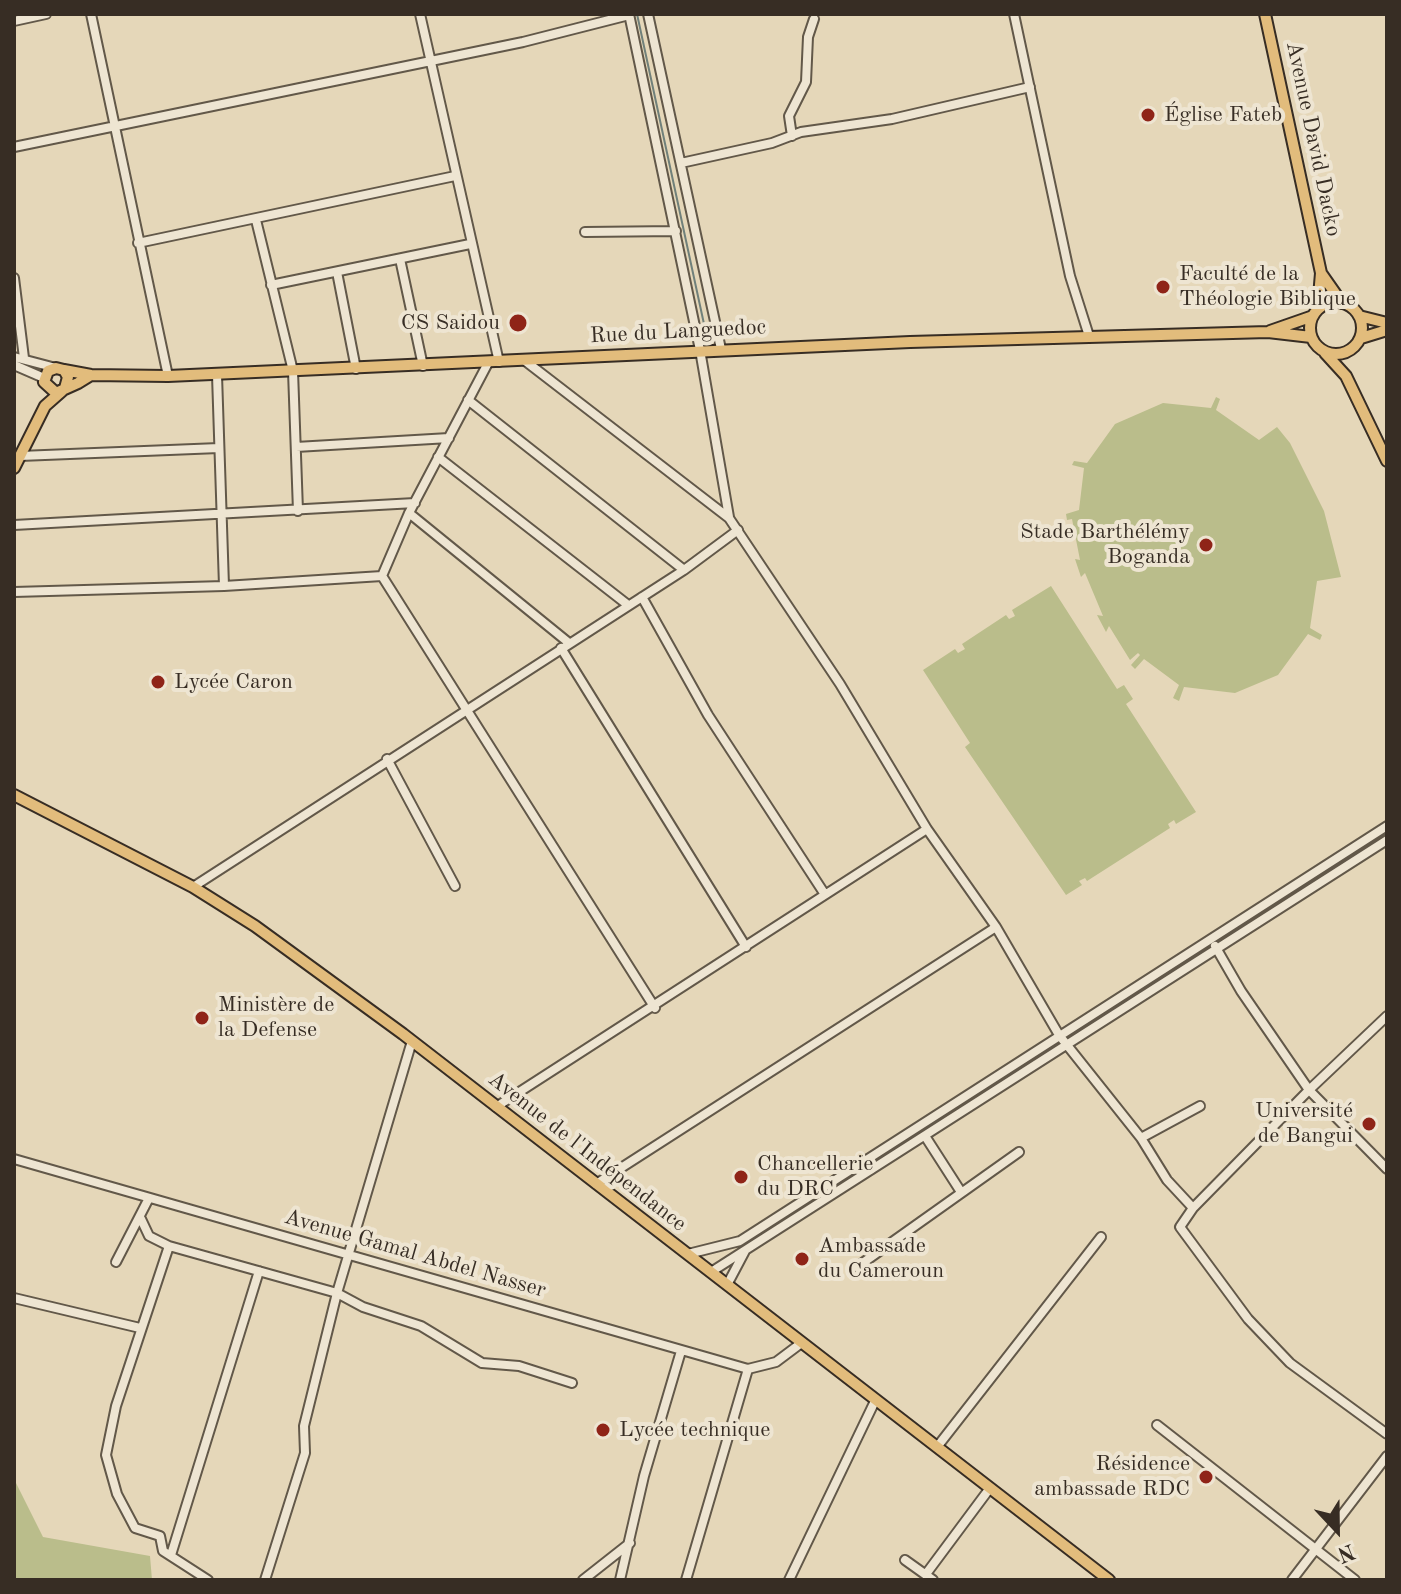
<!DOCTYPE html>
<html>
<head>
<meta charset="utf-8">
<style>
	body { margin:0 }
	#map { position:relative; width:1401px; height:1594px; overflow:hidden; background:#e5d7b9; font-family:"Old Standard TT",serif }
	canvas { display:block }
	.frame { position:absolute; inset:0; border:16px solid #372d24; pointer-events:none }
	.north { position:absolute; left:1297px; top:1490px; width:80px; height:80px; -webkit-text-stroke:6px #eee5d2; paint-order:stroke; rotate:158deg; font-size:22px; font-weight:700; line-height:32px; text-align:center; color:#372d24 }
	.north::after { content:''; display:block; margin:auto; width:28px; height:36px; background:#372d24; clip-path:polygon(50% 0,100% 100%,50% 72%,0 100%) }
</style>
</head>
<body>
<div id="map">
<canvas width="1401" height="1594"></canvas>
<div class="frame"></div>
<div class="north">N</div>
</div>
<script>
const g = document.querySelector('canvas').getContext('2d');
g.lineJoin = 'round';
function paint(path, color) { g.fillStyle = color; g.fill(path, 'evenodd'); }
const toPath = rows => new Path2D(rows.map(r => 'M' + r).join(''));
function stroke(path, color, width, dash) { g.strokeStyle = color; g.lineWidth = width; g.lineCap = dash ? 'butt' : 'round'; g.setLineDash(dash || []); g.stroke(path); }
function drawText(font, color, halo, rows, align = 'center') {
  g.font = font + ' "Old Standard TT",serif'; g.lineWidth = 8; g.setLineDash([]); g.textBaseline = 'middle'; g.strokeStyle = halo; g.fillStyle = color; for (const [text, x, y, turn = 0] of rows) {
    g.save(); g.translate(x, y); g.rotate((+turn || 0) * Math.PI / 180); g.textAlign = isNaN(turn) ? turn : align; if (halo) g.strokeText(text, 0, 0); g.fillText(text, 0, 0); g.restore();
  }
}
const green = toPath([
	[1216,397,1220,399,1216,410,1259,440,1277,427,1290,443,1324,511,1341,577,1317,581,1310,628,1322,635,1320,640,1308,634,1278,675,1235,693,1184,687,1179,701,1173,698,1179,685,1144,659,1135,669,1131,665,1140,655,1138,653,1130,660,1109,626,1106,632,1097,615,1103,616,1085,573,1081,577,1075,559,1080,560,1072,519,1067,520,1066,514,1079,510,1084,468,1072,465,1074,461,1087,463,1115,424,1163,403,1211,408],
	[1051,586,1117,689,1124,685,1133,699,1126,704,1196,812,1176,824,1174,820,1168,824,1170,828,1087,881,1085,878,1079,881,1082,885,1066,895,965,747,970,743,923,670,955,649,958,653,965,649,962,644,1006,615,1009,619,1015,616,1012,610],
	[14,1479,43,1537,150,1556,152,1580,14,1580]
]);
const stream = toPath([
	[637,14,704,324]
]);
const minor = toPath([
	[91,14,168,376],
	[420,14,499,362],
	[629,14,700,350,729,517],
	[648,14,721,349],
	[1014,14,1070,276,1089,336],
	[14,21,46,14],
	[792,136,789,116,806,82,808,37,814,19],
	[14,147,523,42,629,15],
	[681,163,772,143,801,132,892,119,1030,87],
	[256,220,293,371,298,511],
	[585,232,676,231],
	[138,243,455,176],
	[400,259,423,366],
	[337,272,356,369],
	[14,278,24,358],
	[271,285,470,244],
	[14,357,56,368],
	[524,360,729,518,840,684,927,829,996,927,1059,1035,1141,1138,1167,1180,1193,1208],
	[14,365,44,378],
	[217,375,224,586],
	[468,400,684,570],
	[296,447,449,438],
	[20,456,219,448],
	[438,457,628,605],
	[409,513,569,643],
	[14,525,415,503],
	[382,576,655,1008],
	[382,576,409,513,488,363],
	[14,592,224,586,382,576],
	[642,597,708,715,824,893],
	[561,648,746,947],
	[387,759,455,886],
	[193,887,684,570,738,530],
	[1215,946,1241,991,1309,1090,1387,1169],
	[1387,1016,1309,1090,1193,1208,1180,1227,1248,1319,1290,1363,1387,1434],
	[496,1107,927,829],
	[925,1136,961,1192],
	[1141,1138,1200,1106],
	[14,1159,748,1369,776,1362,800,1344],
	[596,1184,996,927],
	[141,1219,149,1236,169,1246,337,1293,363,1307,421,1326,482,1363,519,1366,572,1383],
	[169,1246,116,1406,106,1455,117,1494,135,1528,160,1536,163,1551,208,1580],
	[688,1254,740,1241,1387,826],
	[116,1262,149,1198],
	[857,1267,1019,1152],
	[711,1272,1387,840],
	[727,1285,745,1251],
	[14,1298,140,1328],
	[1157,1425,1355,1580],
	[937,1447,1101,1237],
	[171,1555,259,1271],
	[905,1560,933,1580],
	[926,1574,990,1488],
	[265,1580,305,1453,304,1426,337,1293,412,1041],
	[583,1580,630,1543],
	[620,1580,644,1476,681,1351],
	[686,1580,748,1369],
	[789,1580,875,1401],
	[1292,1580,1387,1456]
]);
const major = toPath([
	[1265,14,1321,273,1318,308],
	[1321,273,1342,303],
	'1310 328a26 26 0 1 1 52 0a26 26 0 1 1-52 0Z',
	[1359,316,1387,323],
	[1270,331,1313,316],
	[1361,338,1387,330],
	[1325,353,1346,376,1387,461],
	[64,370,91,375,168,376,910,342,1268,332,1311,337],
	[65,388,68,377,64,370,56,368,48,371,44,382,55,392,58,392,78,383,91,375],
	[14,468,45,406,62,391],
	[14,795,193,887,255,926,403,1034,1109,1580]
]);
const markers = [
	[1148,115,8,"#8f2418"],
	[1163,287,8,"#8f2418"],
	[518,323,10,"#8f2418"],
	[1206,545,8,"#8f2418"],
	[158,682,8,"#8f2418"],
	[202,1018,8,"#8f2418"],
	[1369,1124,8,"#8f2418"],
	[741,1177,8,"#8f2418"],
	[802,1259,8,"#8f2418"],
	[603,1430,8,"#8f2418"],
	[1206,1477,8,"#8f2418"]
];
const poiNames = [
	["Église Fateb",1164,115],
	["Faculté de la",1179,274],
	["Théologie Biblique",1179,299],
	["CS Saidou",500,323,"right"],
	["Stade Barthélémy",1190,532,"right"],
	["Boganda",1190,557,"right"],
	["Lycée Caron",174,682],
	["Ministère de",218,1005],
	["la Defense",218,1030],
	["Université",1353,1111,"right"],
	["de Bangui",1353,1136,"right"],
	["Chancellerie",757,1164],
	["du DRC",757,1189],
	["Ambassade",818,1246],
	["du Cameroun",818,1271],
	["Lycée technique",619,1430],
	["Résidence",1190,1464,"right"],
	["ambassade RDC",1190,1489,"right"]
];
const streetNames = [
	["Avenue David Dacko",1313,139,78],
	["Rue du Languedoc",678,332,-3],
	["Avenue de l'Indépendance",587,1152,38],
	["Avenue Gamal Abdel Nasser",415,1254,16]
];
paint(green, '#babd8b');
stroke(stream, '#70807a', 2);
stroke(minor, '#625849', 12);
stroke(major, '#372d24', 14);
stroke(minor, '#eee5d2', 8);
stroke(major, '#e2bc7c', 10);
for (const [x, y, r, color] of markers) { const dot = new Path2D(); dot.arc(x, y, r, 0, 2 * Math.PI); g.fillStyle = color; g.fill(dot); stroke(dot, '#eee5d2', 3); }
drawText('22px', '#372d24', '#eee5d2', poiNames, 'left');
drawText('22px', '#372d24', '#eee5d2', streetNames);
</script>
</body>
</html>
